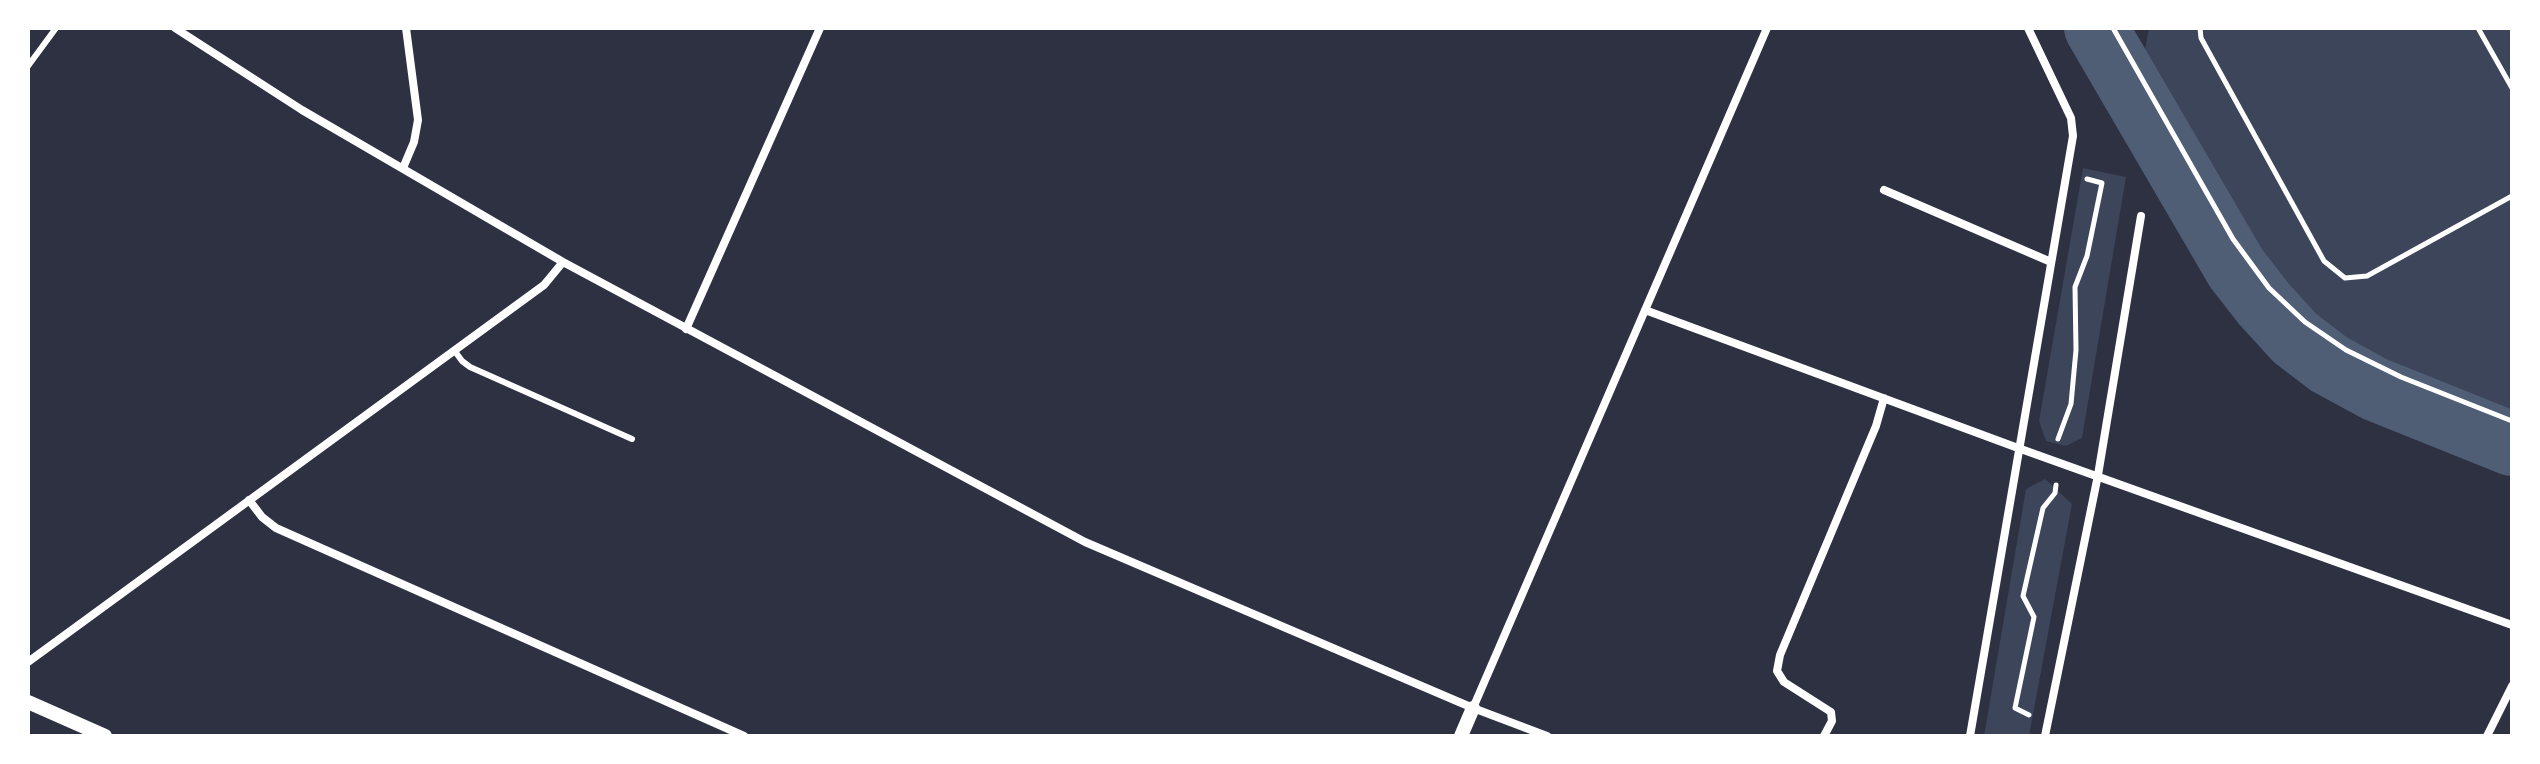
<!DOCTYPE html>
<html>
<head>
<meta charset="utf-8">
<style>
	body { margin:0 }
	#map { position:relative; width:2540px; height:764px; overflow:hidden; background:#2d3142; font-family:"Titillium Web",sans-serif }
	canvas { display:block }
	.frame { position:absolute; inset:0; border:30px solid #fff; pointer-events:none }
</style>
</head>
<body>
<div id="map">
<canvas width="2540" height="764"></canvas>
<div class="frame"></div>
</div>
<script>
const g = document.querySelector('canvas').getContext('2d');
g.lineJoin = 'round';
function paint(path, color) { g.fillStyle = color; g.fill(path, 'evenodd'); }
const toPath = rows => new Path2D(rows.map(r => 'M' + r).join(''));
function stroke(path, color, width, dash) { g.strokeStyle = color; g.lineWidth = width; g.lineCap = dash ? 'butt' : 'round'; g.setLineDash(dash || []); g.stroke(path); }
const green = toPath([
	[2149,28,2512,28,2512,411,2393,365,2338,338,2281,290,2235,224,2142,66],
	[2083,168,2126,177,2082,438,2066,446,2046,441,2039,421],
	[2045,479,2072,504,2029,736,1984,736,2026,489]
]);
const river = toPath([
	[2096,28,2236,268,2264,304,2295,338,2329,364,2375,389,2512,444]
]);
const path = toPath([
	[2113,28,2233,239,2269,288,2305,322,2346,350,2401,377,2512,421],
	[2200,28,2201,38,2324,261,2345,278,2367,276,2512,196],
	[2478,28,2512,88],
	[2058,439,2071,404,2076,350,2075,287,2087,256,2102,183,2087,179],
	[2029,715,2015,708,2034,617,2023,596,2043,508,2055,493,2056,485]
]);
const service = toPath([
	[28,66,56,28],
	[454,350,462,361,470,367,632,439]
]);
const minor = toPath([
	[175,28,302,110,563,262,1085,542,1473,708,1547,736],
	[403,168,414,142,418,120,406,28],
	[1884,190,2051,262],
	[1645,310,2018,448,2512,625],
	[686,329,820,28],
	[249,500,262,517,276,528,744,736],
	[28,662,544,285,563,262],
	[1473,708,1767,28],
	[1824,736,1832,721,1831,712,1784,682,1777,671,1780,655,1876,426,1884,398],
	[1970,736,2073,136,2071,118,2028,28],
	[2045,736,2098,475,2141,216],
	[2487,736,2512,686]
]);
const tertiary = toPath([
	[28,702,105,736],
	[1461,736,1473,708]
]);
paint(green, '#3c4559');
stroke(river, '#4f5d75', 64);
stroke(path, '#fff', 5);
stroke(service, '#fff', 6);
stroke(minor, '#fff', 8);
stroke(tertiary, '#fff', 14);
</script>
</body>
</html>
